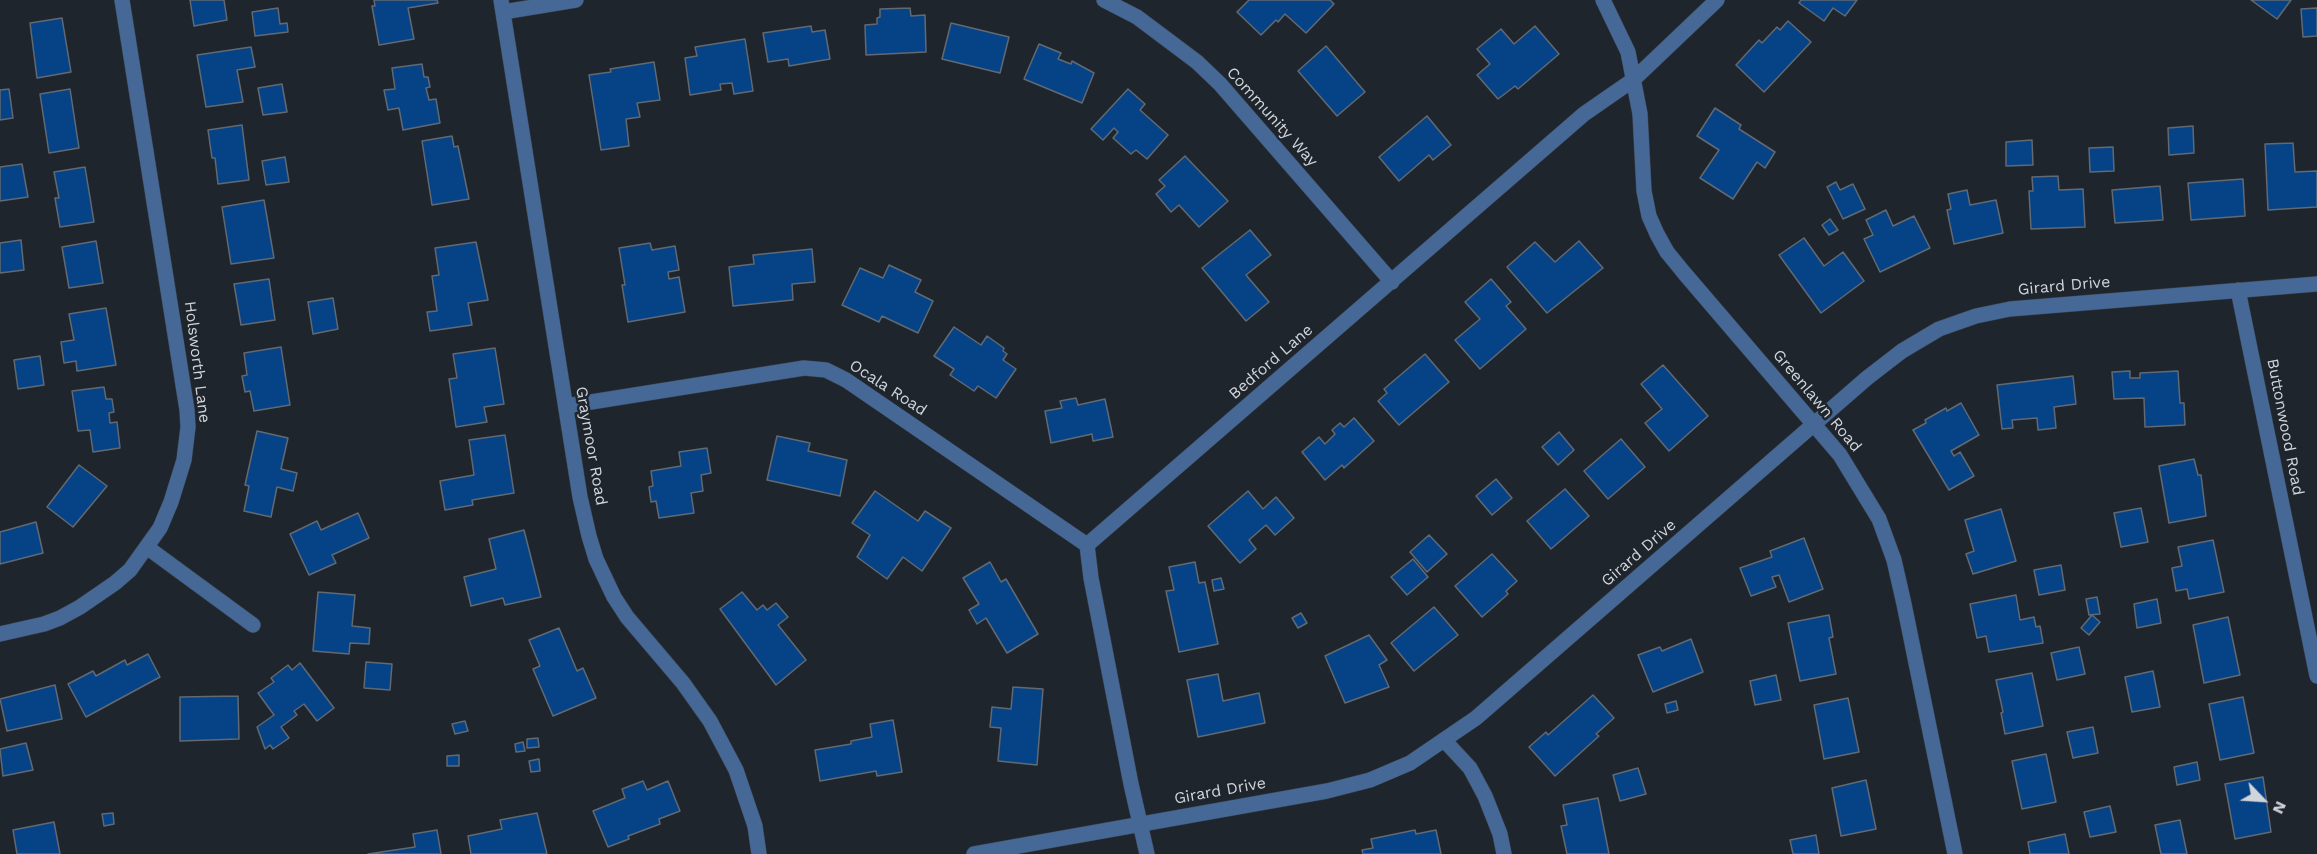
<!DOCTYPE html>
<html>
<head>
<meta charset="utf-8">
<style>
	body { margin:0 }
	#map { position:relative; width:2317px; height:854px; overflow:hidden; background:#1f252d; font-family:"Work Sans",sans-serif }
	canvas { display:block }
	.north { position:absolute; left:2233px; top:770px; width:60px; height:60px; -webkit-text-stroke:4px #1f252d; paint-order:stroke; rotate:115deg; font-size:16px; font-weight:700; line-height:24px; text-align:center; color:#d1d5da }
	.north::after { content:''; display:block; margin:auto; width:21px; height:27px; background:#d1d5da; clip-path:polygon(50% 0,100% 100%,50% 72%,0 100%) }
</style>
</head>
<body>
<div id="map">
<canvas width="2317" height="854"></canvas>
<div class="north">N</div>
</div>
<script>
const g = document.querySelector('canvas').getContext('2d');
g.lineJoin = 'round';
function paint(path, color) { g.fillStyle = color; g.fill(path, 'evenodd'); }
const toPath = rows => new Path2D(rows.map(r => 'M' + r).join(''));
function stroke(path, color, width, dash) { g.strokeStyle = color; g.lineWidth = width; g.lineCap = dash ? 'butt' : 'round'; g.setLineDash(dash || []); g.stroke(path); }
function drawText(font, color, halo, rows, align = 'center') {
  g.font = font + ' "Work Sans",sans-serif'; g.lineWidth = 5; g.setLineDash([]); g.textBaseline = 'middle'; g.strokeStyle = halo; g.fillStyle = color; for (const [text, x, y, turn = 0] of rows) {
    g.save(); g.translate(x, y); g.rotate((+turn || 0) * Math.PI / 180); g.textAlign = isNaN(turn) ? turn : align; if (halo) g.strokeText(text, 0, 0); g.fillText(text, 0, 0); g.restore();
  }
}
const building = toPath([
	[190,0,224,0,227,20,194,26,190,0],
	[374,0,437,0,438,3,408,8,414,39,379,45,372,6,375,6,374,0],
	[1249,0,1330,0,1334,4,1306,33,1285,14,1278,22,1276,20,1261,35,1237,12,1249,0],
	[1801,0,1857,0,1845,16,1833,8,1824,21,1799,3,1801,0],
	[2251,0,2291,0,2277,19,2251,0],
	[278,8,280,24,287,23,288,32,255,36,252,12,278,8],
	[910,8,911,16,925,15,926,52,866,55,865,25,877,24,877,18,880,17,880,9,910,8],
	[2317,8,2317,36,2303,37,2301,9,2317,8],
	[62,18,71,72,37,78,30,23,62,18],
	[1788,21,1811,42,1764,92,1736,65,1759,40,1762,43,1777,27,1780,30,1788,21],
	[951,23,1009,37,1000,73,942,59,951,23],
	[811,26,812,32,825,30,830,59,789,66,788,59,768,62,763,33,811,26],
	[1535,26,1559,54,1518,89,1515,86,1498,99,1477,75,1490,64,1477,49,1501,29,1514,44,1535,26],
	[745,39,753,91,734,94,732,83,720,84,721,90,690,95,685,58,697,56,695,47,745,39],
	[1039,44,1061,53,1058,59,1071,64,1072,61,1094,73,1082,103,1024,79,1039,44],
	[1326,46,1365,92,1337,116,1298,71,1326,46],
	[251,47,255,67,237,70,243,102,206,107,197,55,251,47],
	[654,62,660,100,637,103,640,117,626,119,629,146,601,150,589,75,611,72,610,69,654,62],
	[422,64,424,77,428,77,430,87,426,88,429,100,436,99,440,123,403,130,399,108,388,110,384,90,395,89,392,68,422,64],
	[282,84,287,112,263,115,258,88,282,84],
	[9,89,13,118,0,120,0,90,9,89],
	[70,89,79,148,49,153,40,94,70,89],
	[1128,89,1145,104,1140,110,1168,135,1147,159,1136,150,1131,154,1113,138,1118,132,1114,128,1103,140,1091,129,1128,89],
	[1715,108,1741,125,1739,129,1775,152,1765,168,1757,162,1733,199,1700,178,1719,150,1697,136,1715,108],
	[1427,116,1451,145,1433,160,1429,155,1399,181,1379,157,1427,116],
	[242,125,249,180,218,184,215,158,212,158,208,130,242,125],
	[2193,126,2194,153,2169,155,2168,128,2193,126],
	[452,136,454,147,458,146,469,199,432,205,422,141,452,136],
	[2032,140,2033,165,2006,166,2006,142,2032,140],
	[2293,143,2295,172,2317,171,2317,207,2268,210,2265,144,2293,143],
	[2113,147,2114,171,2090,172,2089,148,2113,147],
	[1185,156,1228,201,1199,227,1179,205,1171,212,1156,194,1165,186,1159,180,1185,156],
	[285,157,289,182,266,185,262,161,285,157],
	[22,164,28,197,0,201,0,167,22,164],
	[85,167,94,222,60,227,55,198,59,198,54,172,85,167],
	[2058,176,2059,190,2083,189,2085,227,2031,229,2029,191,2033,191,2032,177,2058,176],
	[2243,179,2245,216,2191,220,2188,183,2243,179],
	[1836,182,1840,190,1853,184,1865,209,1843,219,1827,187,1836,182],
	[2160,186,2163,220,2115,223,2112,190,2160,186],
	[1967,190,1970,205,1996,200,2003,233,1954,244,1947,210,1951,209,1948,194,1967,190],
	[264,200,274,258,231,264,222,207,264,200],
	[1886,210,1893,226,1914,216,1930,248,1880,272,1864,239,1873,235,1866,220,1886,210],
	[1830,219,1838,230,1829,235,1822,225,1830,219],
	[1250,230,1271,255,1246,275,1269,302,1246,321,1202,268,1250,230],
	[1804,238,1824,266,1843,252,1864,281,1821,313,1779,255,1804,238],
	[21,240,24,270,0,273,0,243,21,240],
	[96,241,103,283,69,288,62,247,96,241],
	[1579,241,1603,268,1547,313,1507,267,1535,242,1555,262,1579,241],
	[476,242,488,300,468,303,472,325,430,331,427,312,437,311,432,276,439,275,435,248,476,242],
	[650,243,652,250,675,246,679,270,668,272,669,279,679,277,685,312,628,322,622,285,625,285,619,248,650,243],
	[812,249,815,282,792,284,793,300,733,306,729,267,754,264,753,255,812,249],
	[889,265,921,280,915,292,933,301,918,333,882,316,879,322,842,305,860,268,883,278,889,265],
	[269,279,275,320,241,325,234,284,269,279],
	[1491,279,1511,302,1506,306,1526,329,1480,369,1455,340,1480,319,1465,302,1491,279],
	[333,298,338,329,313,334,308,302,333,298],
	[106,308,116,365,77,371,76,361,64,363,61,342,74,340,69,314,106,308],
	[954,327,981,345,987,336,1004,348,1003,351,1007,354,1003,360,1016,369,996,398,978,386,974,391,950,375,954,369,934,356,954,327],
	[281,347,290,405,254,411,250,391,245,392,242,376,247,375,244,353,281,347],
	[495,348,504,404,484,407,487,422,456,427,449,379,457,378,453,354,495,348],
	[1425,354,1449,382,1399,425,1378,401,1387,393,1384,389,1425,354],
	[40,356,44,385,18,389,14,360,40,356],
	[1663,365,1708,416,1669,451,1645,423,1662,409,1641,384,1663,365],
	[2130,371,2130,378,2140,378,2140,373,2178,371,2180,403,2184,403,2185,425,2145,427,2144,398,2114,399,2112,372,2130,371],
	[2073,376,2076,404,2054,407,2056,428,2038,430,2037,418,2012,420,2013,428,2002,429,1997,385,2073,376],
	[104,387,106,399,112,399,114,412,109,413,110,423,117,422,120,448,93,452,90,430,78,431,72,391,104,387],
	[1076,398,1078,405,1105,399,1113,437,1093,441,1092,434,1051,443,1045,411,1062,408,1060,401,1076,398],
	[1961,403,1979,435,1951,451,1954,456,1960,452,1974,476,1949,490,1913,430,1926,423,1925,420,1946,408,1947,411,1961,403],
	[1354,418,1374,441,1344,468,1342,465,1325,480,1302,452,1319,437,1325,444,1335,434,1332,430,1340,423,1344,427,1354,418],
	[257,431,288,438,281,469,297,473,293,491,277,487,271,517,244,511,249,486,245,485,257,431],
	[1559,432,1574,450,1558,465,1542,447,1559,432],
	[505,435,514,493,472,500,473,505,445,510,440,481,474,475,469,440,505,435],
	[777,436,810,443,808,451,847,460,840,496,767,480,777,436],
	[1621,439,1645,467,1608,499,1584,471,1621,439],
	[707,448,711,473,701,475,703,491,691,493,694,513,659,518,656,501,651,502,649,487,653,486,651,471,681,466,679,452,707,448],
	[2194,459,2198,475,2201,475,2206,516,2169,523,2159,466,2194,459],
	[79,465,107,486,73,527,47,507,79,465],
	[1496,479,1512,498,1492,515,1476,496,1496,479],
	[1565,489,1589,516,1551,549,1527,521,1565,489],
	[875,491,918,521,925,511,951,528,922,571,903,557,887,579,857,557,870,535,852,523,875,491],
	[1248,491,1263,509,1276,497,1294,518,1275,535,1266,525,1249,540,1256,549,1240,563,1208,526,1248,491],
	[2141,508,2148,542,2121,547,2114,513,2141,508],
	[2001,509,2016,561,1973,574,1966,554,1974,551,1965,520,2001,509],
	[358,513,369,538,332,555,336,563,309,575,290,534,317,521,321,530,358,513],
	[36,522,43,553,0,564,0,532,36,522],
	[524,530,541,597,505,605,503,598,471,606,464,577,496,569,489,539,524,530],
	[1429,535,1447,554,1427,572,1410,552,1429,535],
	[1804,538,1823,589,1789,602,1779,575,1772,577,1776,587,1751,596,1740,568,1772,557,1770,551,1804,538],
	[2213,540,2224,592,2189,599,2187,589,2176,591,2172,568,2182,566,2178,547,2213,540],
	[1492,554,1517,581,1506,591,1508,594,1482,617,1455,586,1492,554],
	[1413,559,1428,577,1407,595,1391,577,1413,559],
	[990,562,1001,582,1006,579,1038,634,1007,653,986,618,977,624,969,610,979,604,963,578,990,562],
	[1195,562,1199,583,1205,582,1218,644,1179,652,1166,591,1174,590,1169,567,1195,562],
	[2061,565,2065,590,2039,595,2034,570,2061,565],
	[1221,578,1224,589,1214,591,1212,580,1221,578],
	[318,592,355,595,352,626,370,628,369,644,350,643,349,654,313,651,318,592],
	[742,592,757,610,763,605,767,610,776,603,788,617,778,625,806,660,776,685,720,609,742,592],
	[2016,595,2020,620,2034,617,2036,627,2040,626,2043,643,1989,652,1986,636,1977,638,1970,604,2016,595],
	[2097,597,2100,614,2089,615,2086,599,2097,597],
	[2157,599,2161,623,2137,628,2134,604,2157,599],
	[1434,607,1458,635,1414,671,1391,643,1434,607],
	[1301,613,1307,623,1298,628,1292,618,1301,613],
	[1829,615,1833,637,1829,638,1836,674,1800,681,1788,623,1829,615],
	[2092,615,2100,622,2089,635,2081,628,2092,615],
	[2228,617,2240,675,2204,683,2193,625,2228,617],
	[559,628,577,671,583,668,596,698,553,716,533,669,540,666,529,640,559,628],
	[1369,635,1387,660,1379,665,1389,687,1345,703,1325,656,1369,635],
	[1691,639,1703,672,1653,692,1638,655,1660,647,1662,651,1691,639],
	[2079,647,2085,674,2057,680,2051,653,2079,647],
	[148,654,160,677,86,717,68,684,93,671,96,676,125,660,127,665,148,654],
	[366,662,392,664,390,690,364,688,366,662],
	[300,663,334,708,317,721,304,704,294,711,297,715,281,727,289,738,273,749,270,745,265,749,257,727,274,715,258,693,274,682,271,678,288,665,292,670,300,663],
	[2153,671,2160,707,2132,712,2125,677,2153,671],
	[2032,673,2043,726,2005,734,2001,713,2003,712,1996,680,2032,673],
	[1218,674,1223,701,1259,693,1265,723,1198,737,1187,680,1218,674],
	[1776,675,1781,700,1755,705,1750,681,1776,675],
	[55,685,62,719,7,731,0,699,55,685],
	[1013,687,1043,689,1037,765,998,761,1001,728,990,727,992,707,1011,709,1013,687],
	[1593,695,1614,718,1596,734,1599,736,1555,776,1529,747,1546,732,1548,735,1593,695],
	[238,696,239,739,180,741,180,697,238,696],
	[2243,697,2254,753,2220,760,2209,704,2243,697],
	[1848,698,1859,752,1824,759,1814,705,1848,698],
	[1676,701,1678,710,1667,713,1665,704,1676,701],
	[893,720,902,772,877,776,876,771,820,781,815,750,851,744,851,741,872,737,870,724,893,720],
	[465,721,468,731,455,734,452,724,465,721],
	[2093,727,2098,753,2073,758,2067,732,2093,727],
	[538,738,539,747,527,748,527,739,538,738],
	[523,742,525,751,516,752,515,744,523,742],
	[26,743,33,770,3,776,0,749,26,743],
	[2046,754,2056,802,2022,809,2012,761,2046,754],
	[459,755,459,766,447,766,447,756,459,755],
	[539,759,540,771,531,772,529,761,539,759],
	[2197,762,2200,780,2177,785,2174,767,2197,762],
	[1638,768,1646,794,1620,801,1613,775,1638,768],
	[2263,777,2271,832,2235,839,2225,784,2263,777],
	[1866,780,1876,829,1841,836,1832,788,1866,780],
	[643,781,647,790,668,781,680,811,659,819,660,824,628,836,629,839,608,847,593,811,625,798,622,789,643,781],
	[1598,798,1609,854,1567,854,1561,826,1567,825,1563,805,1598,798],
	[2110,806,2116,832,2090,837,2084,812,2110,806],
	[113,813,114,824,104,826,102,814,113,813],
	[537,813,547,854,471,854,468,836,502,829,500,820,537,813],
	[2180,820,2187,854,2161,854,2155,825,2180,820],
	[54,822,60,854,17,854,13,830,54,822],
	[437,830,441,854,368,854,415,847,413,834,437,830],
	[1415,830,1416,834,1436,830,1441,854,1363,854,1362,850,1373,848,1371,839,1415,830],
	[2065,834,2069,854,2030,854,2028,842,2065,834],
	[1816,835,1819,854,1793,854,1790,840,1816,835]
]);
const minor = toPath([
	[501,0,580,497,589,536,596,559,614,597,627,617,683,683,710,721,736,770,755,826,759,854],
	[1104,0,1137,17,1197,62,1220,84,1392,282],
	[1603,0,1628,52,1640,114,1644,191,1649,216,1657,234,1667,252,1685,274,1840,455,1879,519,1894,560,1904,604,1955,854],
	[503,12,576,0],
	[2238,290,2317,676],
	[566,406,804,368,826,370,846,380,1087,545],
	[148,548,253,625],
	[0,634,44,624,60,618,80,607,115,583,130,570,160,528,171,502,184,460,188,427,187,410,122,0],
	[1444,740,1470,768,1485,796,1500,834,1504,854],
	[974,854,1327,791,1370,780,1410,763,1476,718,1867,378,1902,351,1939,329,1976,316,2010,309,2317,284],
	[1147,854,1131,784,1091,578,1087,545,1584,114,1633,80,1717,0]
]);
const streetNames = [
	["Community Way",1272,117,48],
	["Girard Drive",2064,286,-5],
	["Holsworth Lane",197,362,83],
	["Bedford Lane",1271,362,-41],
	["Ocala Road",888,388,33],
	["Greenlawn Road",1817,401,50],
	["Buttonwood Road",2285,427,79],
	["Graymoor Road",591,446,80],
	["Girard Drive",1639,553,-41],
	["Girard Drive",1220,791,-10]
];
paint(building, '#064386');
stroke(building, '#616972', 1.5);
stroke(minor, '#3b4149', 16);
stroke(minor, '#456896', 15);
drawText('16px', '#d1d5da', '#1f252d', streetNames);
</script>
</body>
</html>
